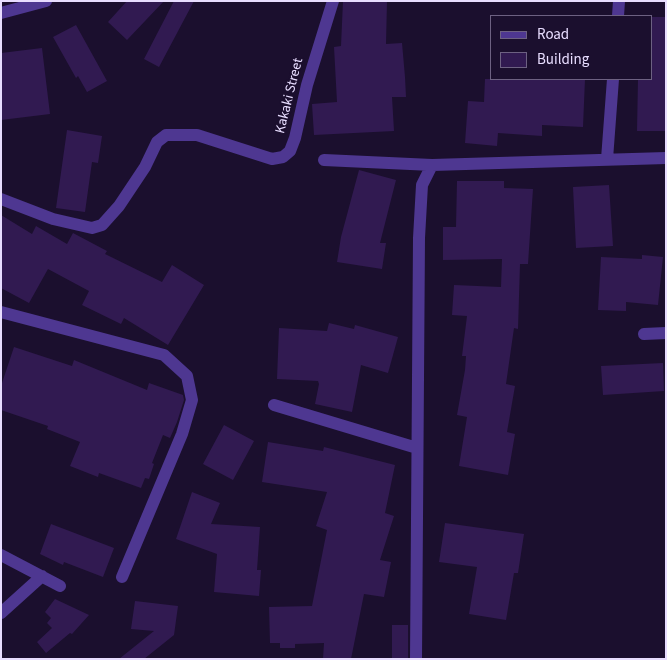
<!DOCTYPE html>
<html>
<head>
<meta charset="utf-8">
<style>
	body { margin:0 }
	#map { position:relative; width:667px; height:660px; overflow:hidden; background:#1b0f2e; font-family:"Source Sans 3",sans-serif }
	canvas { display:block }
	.frame { position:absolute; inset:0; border:2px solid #e8ddff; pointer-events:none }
	.legend { position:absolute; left:490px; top:15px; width:162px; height:65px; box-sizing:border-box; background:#1b0f2e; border:1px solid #6d6182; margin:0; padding:6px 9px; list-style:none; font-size:15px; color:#e8ddff }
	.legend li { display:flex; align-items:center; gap:10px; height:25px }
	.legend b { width:25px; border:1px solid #6d6182 }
</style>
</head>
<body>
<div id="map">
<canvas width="667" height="660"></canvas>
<div class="frame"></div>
<ul class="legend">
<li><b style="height:6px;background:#4e3791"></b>Road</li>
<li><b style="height:14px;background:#311a51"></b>Building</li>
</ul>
</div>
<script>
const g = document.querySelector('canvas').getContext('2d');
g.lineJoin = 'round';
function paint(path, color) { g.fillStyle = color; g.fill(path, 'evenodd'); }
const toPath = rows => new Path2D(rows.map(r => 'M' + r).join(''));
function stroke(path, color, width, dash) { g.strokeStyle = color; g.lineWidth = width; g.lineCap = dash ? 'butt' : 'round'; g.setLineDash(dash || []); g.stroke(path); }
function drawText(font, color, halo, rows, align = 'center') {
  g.font = font + ' "Source Sans 3",sans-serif'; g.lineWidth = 4; g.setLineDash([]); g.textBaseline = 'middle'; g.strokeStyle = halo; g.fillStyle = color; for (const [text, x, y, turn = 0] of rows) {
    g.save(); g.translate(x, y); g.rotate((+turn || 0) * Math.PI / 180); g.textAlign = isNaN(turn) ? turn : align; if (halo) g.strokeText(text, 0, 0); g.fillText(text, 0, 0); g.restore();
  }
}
const building = toPath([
	[127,1,164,1,127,40,108,22],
	[174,1,194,1,159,67,144,59],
	[343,1,387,1,386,44,402,43,405,77,406,97,392,97,394,131,314,135,312,104,337,102,334,47,341,46],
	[651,17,666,17,666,131,637,131,638,79,651,79],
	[76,25,107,81,87,92,78,76,76,78,53,37],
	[42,48,50,114,1,120,1,53],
	[485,79,585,79,583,127,542,125,542,136,498,133,497,146,465,143,468,101,484,102],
	[67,130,102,136,98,163,92,162,85,212,56,208],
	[359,170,396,180,380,243,386,243,382,269,337,262,341,237],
	[457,181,504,181,504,188,533,189,528,264,520,264,518,329,514,328,506,384,515,386,507,432,515,434,508,475,459,466,467,417,457,415,465,370,466,356,462,356,467,316,452,315,454,285,501,287,502,259,443,260,443,227,456,227],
	[609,185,613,246,576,248,573,187],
	[1,215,32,234,36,226,67,244,73,233,107,251,105,254,162,282,172,265,204,285,168,345,124,318,121,324,82,305,89,291,48,269,29,303,1,288],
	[642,255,663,257,658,305,626,302,626,311,598,310,601,257,642,259],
	[329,323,354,329,355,325,398,337,388,373,361,365,352,412,315,404,319,384,318,381,277,379,279,328,327,331],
	[14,347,72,366,74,360,147,390,149,383,183,395,184,400,177,422,170,438,163,435,152,463,154,464,149,479,145,478,141,488,99,473,98,477,70,466,80,442,47,429,48,426,1,410,1,386],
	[663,363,664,391,603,395,601,366],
	[224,425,254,441,233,480,203,464],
	[268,442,323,451,324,447,395,465,385,513,394,516,380,560,391,562,384,597,364,594,351,659,323,659,324,643,295,644,295,648,280,648,280,643,270,643,269,607,312,606,327,530,316,526,327,492,262,482],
	[192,492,220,503,211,524,260,527,257,570,261,570,259,596,214,592,217,554,176,539],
	[445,523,524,534,518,573,514,573,506,620,469,614,477,567,439,562],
	[51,524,114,548,103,577,64,562,63,565,40,554],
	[55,599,89,615,72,634,70,633,46,653,37,642,52,628,47,623,51,618,45,612],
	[135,601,178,606,174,635,144,659,119,659,154,631,131,629],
	[392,625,408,625,408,659,392,659]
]);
const minor = toPath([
	[1,13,46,1],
	[618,16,619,1],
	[607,159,613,79],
	[324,160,432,165],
	[1,199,53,219,92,228,102,225,119,206,145,167,157,142,166,135,197,135,272,159,283,157,290,151,295,138,307,85,333,1],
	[1,312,164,355,187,376,192,400,182,434,122,577],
	[644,334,666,333],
	[274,405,417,448],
	[1,555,60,586],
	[1,613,42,576],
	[416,659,419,238,422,185,432,165,666,158]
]);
const streetNames = [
	["Kakaki Street",290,96,-76]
];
paint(building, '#311a51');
stroke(minor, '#4e3791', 12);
drawText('14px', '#e8ddff', '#1b0f2e', streetNames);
</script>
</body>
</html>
